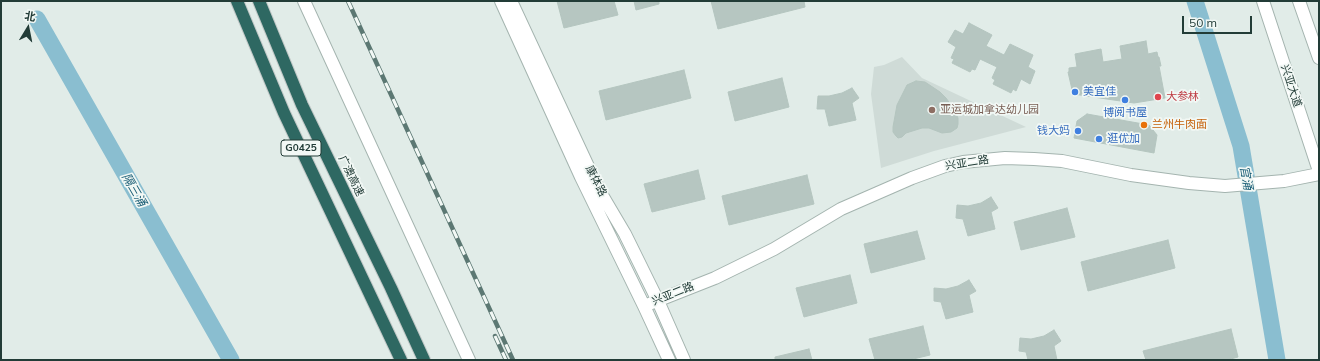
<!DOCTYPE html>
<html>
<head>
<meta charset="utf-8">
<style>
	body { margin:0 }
	#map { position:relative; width:1320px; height:361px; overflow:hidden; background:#e1ece8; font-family:Mulish,"Noto Sans SC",sans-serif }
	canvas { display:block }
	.frame { position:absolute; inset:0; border:2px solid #223c37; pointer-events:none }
	.north { position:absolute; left:8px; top:8px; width:40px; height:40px; -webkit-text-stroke:3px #f2f8f5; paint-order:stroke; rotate:10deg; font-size:11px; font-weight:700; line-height:16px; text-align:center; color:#223c37 }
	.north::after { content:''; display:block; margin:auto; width:14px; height:18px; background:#223c37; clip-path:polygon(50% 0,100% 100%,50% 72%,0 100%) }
	.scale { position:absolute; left:1182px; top:16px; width:70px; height:18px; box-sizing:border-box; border:2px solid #223c37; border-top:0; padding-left:5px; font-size:12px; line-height:14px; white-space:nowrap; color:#223c37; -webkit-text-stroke:3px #f2f8f5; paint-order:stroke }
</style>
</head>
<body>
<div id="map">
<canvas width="1320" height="361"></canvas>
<div class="frame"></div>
<div class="north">北</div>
<div class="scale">50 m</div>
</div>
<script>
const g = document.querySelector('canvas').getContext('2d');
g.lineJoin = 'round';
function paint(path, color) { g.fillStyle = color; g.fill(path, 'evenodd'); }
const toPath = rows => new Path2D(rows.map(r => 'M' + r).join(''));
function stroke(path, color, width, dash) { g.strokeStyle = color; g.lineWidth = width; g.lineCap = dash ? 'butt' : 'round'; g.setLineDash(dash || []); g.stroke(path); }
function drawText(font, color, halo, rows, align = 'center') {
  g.font = font + ' Mulish,"Noto Sans SC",sans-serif'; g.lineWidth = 3.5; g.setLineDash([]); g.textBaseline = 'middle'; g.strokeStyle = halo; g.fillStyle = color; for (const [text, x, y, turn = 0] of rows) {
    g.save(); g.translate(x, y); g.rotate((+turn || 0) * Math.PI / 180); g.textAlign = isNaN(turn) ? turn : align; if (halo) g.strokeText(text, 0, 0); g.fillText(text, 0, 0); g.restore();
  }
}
const built = toPath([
	[902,57,922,78,1026,127,934,151,881,168,871,94,874,67,884,65]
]);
const river = toPath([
	[1195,1,1241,146,1277,360],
	[37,19,231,360]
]);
const building = toPath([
	[557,1,614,1,618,15,564,28,557,1],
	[634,1,659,1,659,4,636,10,634,1],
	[711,1,804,1,805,7,718,29,711,1],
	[969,23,992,35,986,46,1004,55,1010,44,1033,55,1028,67,1035,71,1030,84,1021,79,1016,91,1013,89,1011,93,993,84,995,80,992,78,997,67,980,59,975,70,972,69,970,72,952,63,954,59,951,58,956,47,948,42,955,30,963,34,969,23],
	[1146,41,1148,54,1157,52,1158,57,1159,57,1161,66,1159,66,1165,98,1134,103,1073,94,1068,72,1069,72,1069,68,1077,67,1075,54,1101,49,1103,62,1122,59,1120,46,1146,41],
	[684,70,691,98,606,120,599,91,684,70],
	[782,78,789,107,735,121,728,92,782,78],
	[916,81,925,82,940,92,946,98,953,108,958,118,958,124,957,128,951,132,942,133,929,128,922,128,906,133,902,137,898,138,896,136,893,132,893,127,897,105,907,85,916,81],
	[852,88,859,98,852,103,856,120,829,126,825,109,817,109,818,96,829,96,842,93,852,88],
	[1087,114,1149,125,1157,135,1154,153,1074,138,1077,121,1087,114],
	[698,170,705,199,652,212,644,184,698,170],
	[807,175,814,204,729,225,722,196,807,175],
	[991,197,998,208,991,212,995,229,968,236,963,219,956,218,957,205,968,206,981,203,991,197],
	[1067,208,1075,237,1021,250,1014,222,1067,208],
	[917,231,925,259,871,273,864,244,917,231],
	[1168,240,1175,268,1088,291,1081,262,1168,240],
	[850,275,857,303,804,317,796,288,850,275],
	[969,280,976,291,969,295,973,312,946,319,941,302,934,301,934,288,946,289,958,286,969,280],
	[923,326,930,355,909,360,875,360,869,339,923,326],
	[1231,329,1238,357,1227,360,1146,360,1143,351,1231,329],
	[1054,330,1061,341,1054,346,1057,360,1028,360,1026,352,1019,351,1020,338,1031,339,1044,336,1054,330],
	[809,349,812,360,775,360,775,357,809,349]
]);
const minor = toPath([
	[304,1,469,360],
	[501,1,581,177,644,306,669,360],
	[511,1,599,190,625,234,658,301,684,360],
	[1263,1,1319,171],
	[1299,1,1319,58],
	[644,306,715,278,774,249,841,209,912,178,945,166,963,162,1005,158,1034,159,1062,161,1131,175,1189,183,1225,186,1284,181,1319,174]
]);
const highway = toPath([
	[237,1,284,113,401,360],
	[259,1,302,105,391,288,424,360]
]);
const rail = toPath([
	[348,1,513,360],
	[495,336,506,360]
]);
const markers = [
	[1075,92,4,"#3f7fe0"],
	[1158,97,4,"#e0444e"],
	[1125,100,4,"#3f7fe0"],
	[932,110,4,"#8d6e63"],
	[1144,125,4,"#e8710a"],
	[1078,131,4,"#3f7fe0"],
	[1099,139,4,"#3f7fe0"]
];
const shields = [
	[301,148,40]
];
const shieldNames = [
	["G0425",301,148]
];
const streetNames = [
	["兴亚大道",1291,86,72],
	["兴亚二路",967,163,-9],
	["广澳高速",351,176,64],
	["康体路",596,181,63],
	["兴亚二路",673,294,-22]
];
const shopNames = [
	["美宜佳",1083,92],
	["博阅书屋",1125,113,"center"],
	["钱大妈",1070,131,"right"],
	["逛优加",1107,139]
];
const healthNames = [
	["大参林",1166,97]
];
const educationNames = [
	["亚运城加拿达幼儿园",940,110]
];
const foodNames = [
	["兰州牛肉面",1152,125]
];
const waterNames = [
	["官涌",1246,178,80],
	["隔三涌",134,190,60]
];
paint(built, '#cfdbd7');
stroke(river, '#8abed0', 17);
paint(building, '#b6c6c1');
stroke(building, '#b4c5bf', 1);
stroke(minor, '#a4b4af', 14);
stroke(highway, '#c1c8c7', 14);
stroke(minor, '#fff', 12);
stroke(highway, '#2e6862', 12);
stroke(rail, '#5c7873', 4.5);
stroke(rail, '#f2f8f5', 3, [9]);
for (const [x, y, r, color] of markers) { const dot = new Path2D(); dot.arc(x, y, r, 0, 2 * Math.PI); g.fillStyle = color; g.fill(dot); stroke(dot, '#f2f8f5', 1.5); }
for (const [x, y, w] of shields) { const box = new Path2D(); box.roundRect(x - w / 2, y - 8, w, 16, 3); g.fillStyle = '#f2f8f5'; g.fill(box); stroke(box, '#223c37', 1); }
drawText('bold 10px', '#223c37', null, shieldNames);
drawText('11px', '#223c37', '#f2f8f5', streetNames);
drawText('11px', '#366cbe', '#f2f8f5', shopNames, 'left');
drawText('11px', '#be3a42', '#f2f8f5', healthNames, 'left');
drawText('11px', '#785e54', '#f2f8f5', educationNames, 'left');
drawText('11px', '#c56008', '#f2f8f5', foodNames, 'left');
drawText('italic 12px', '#1c5f77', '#f2f8f5', waterNames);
</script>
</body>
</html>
